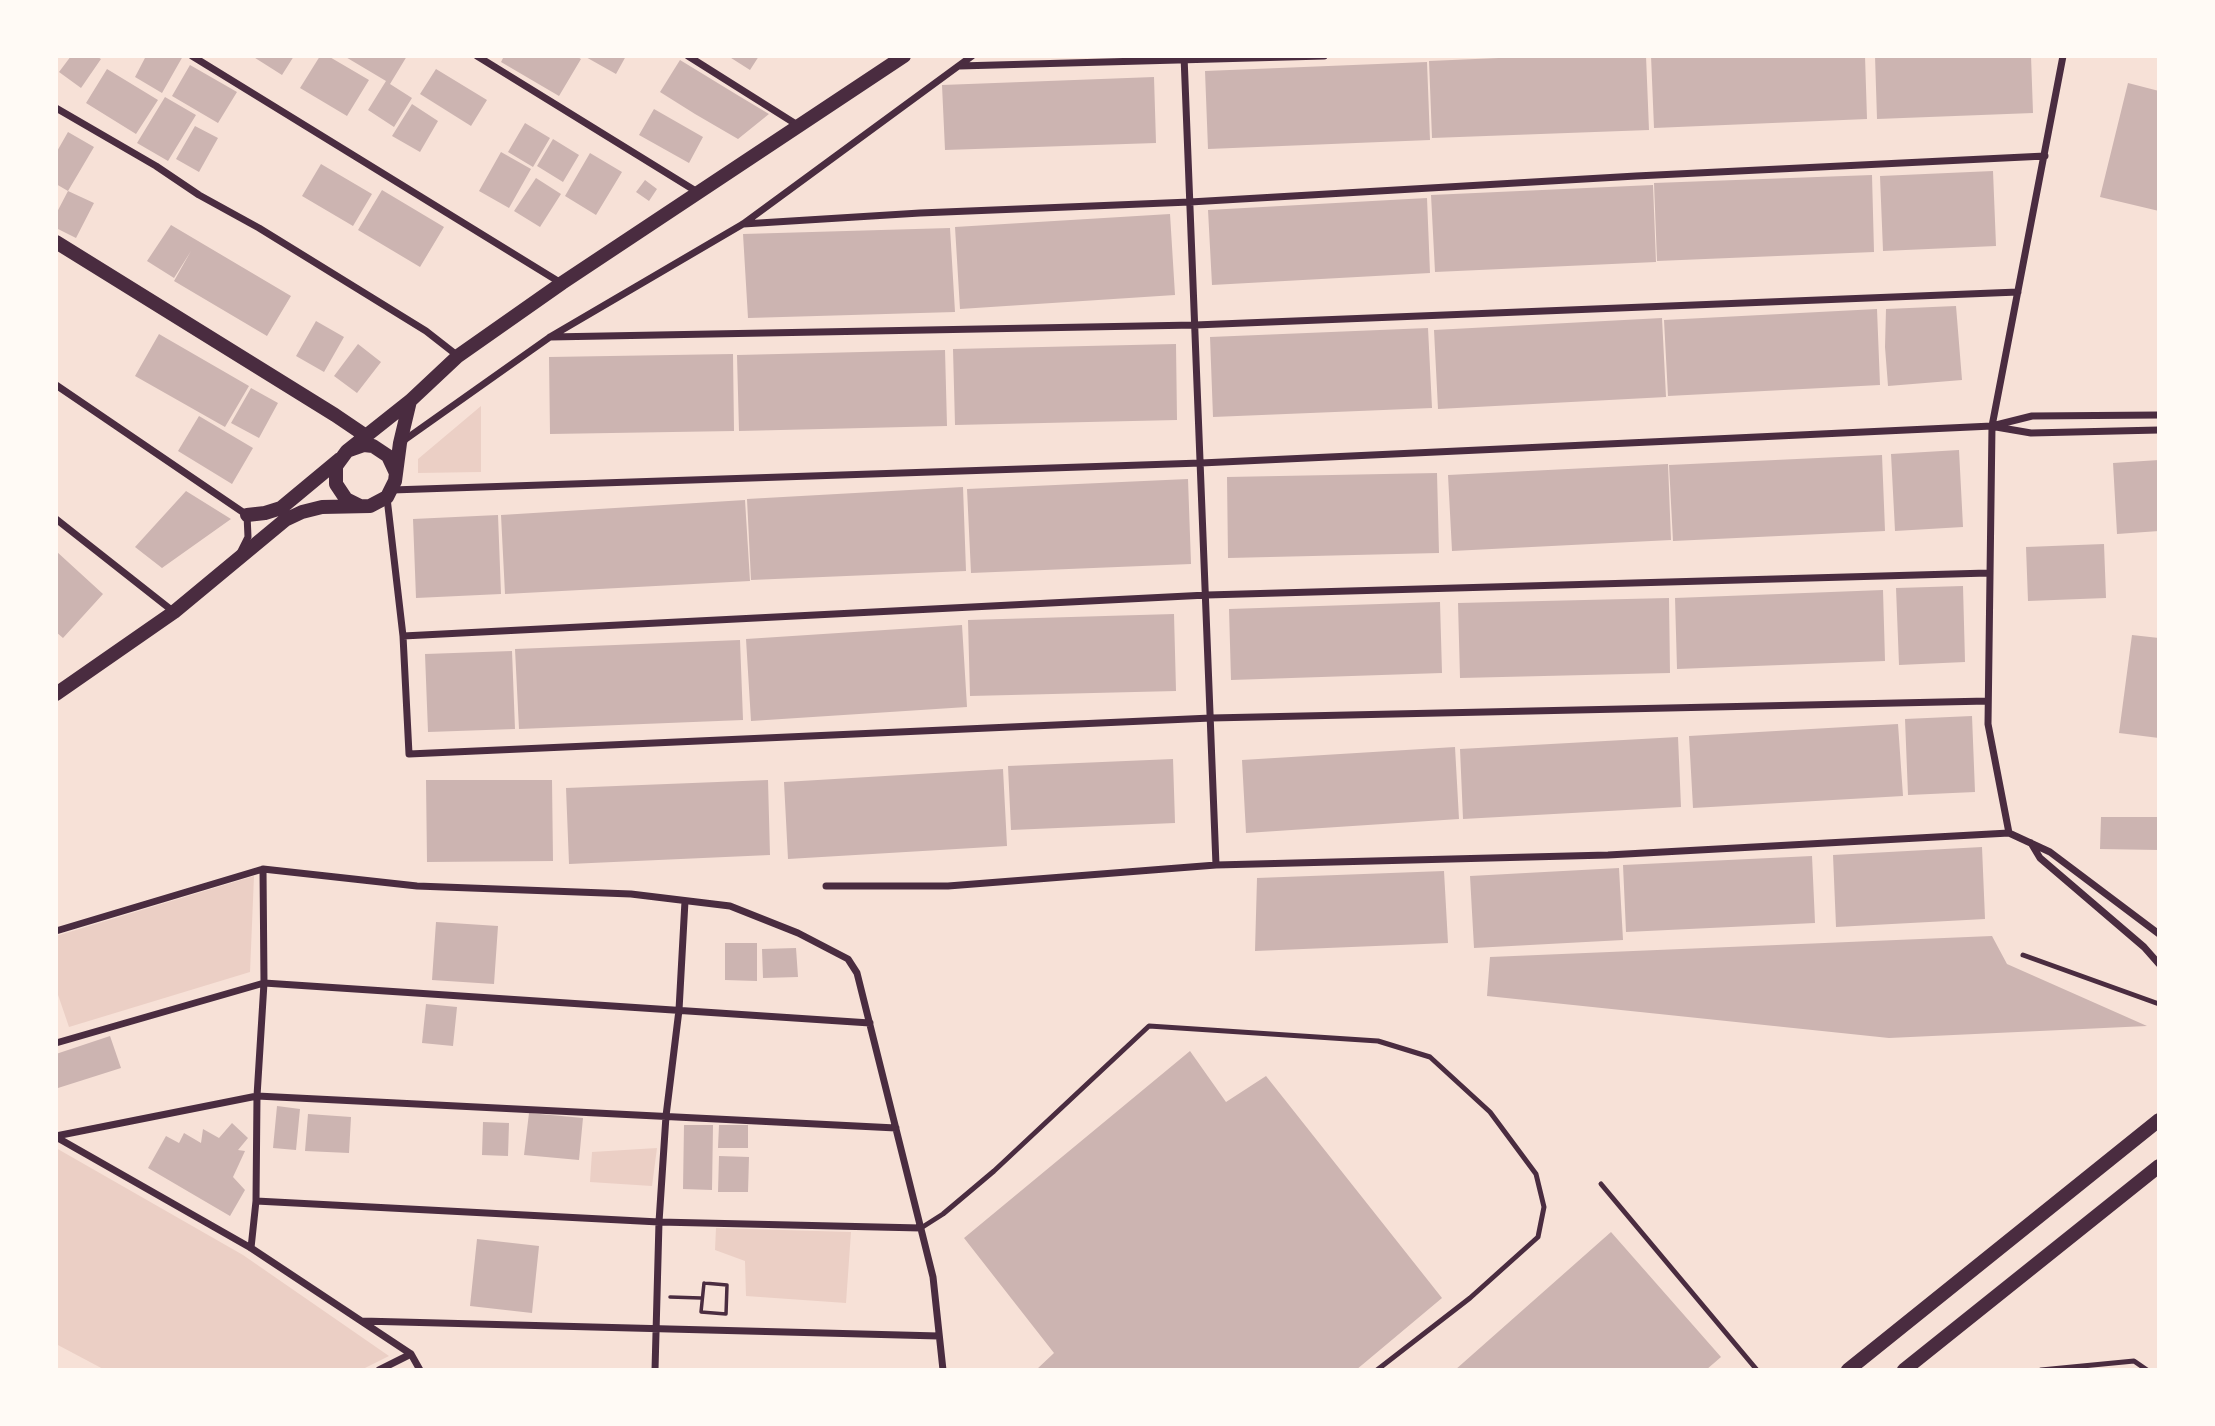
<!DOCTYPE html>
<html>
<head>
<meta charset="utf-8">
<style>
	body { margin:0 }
	#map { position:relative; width:2215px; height:1426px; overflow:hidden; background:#f7e1d7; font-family:Commissioner,sans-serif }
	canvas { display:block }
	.frame { position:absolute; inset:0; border:58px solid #fffaf5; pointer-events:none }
</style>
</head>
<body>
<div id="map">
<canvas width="2215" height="1426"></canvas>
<div class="frame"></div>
</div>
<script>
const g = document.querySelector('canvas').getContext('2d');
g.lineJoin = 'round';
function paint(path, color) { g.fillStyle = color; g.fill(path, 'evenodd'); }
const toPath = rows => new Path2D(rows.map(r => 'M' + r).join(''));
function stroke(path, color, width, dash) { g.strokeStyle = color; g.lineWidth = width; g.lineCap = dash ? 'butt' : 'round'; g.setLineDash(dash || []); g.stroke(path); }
const green = toPath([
	[481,406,481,472,418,473,418,459],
	[254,876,250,972,69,1027,56,989,56,936],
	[56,1148,243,1255,389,1356,361,1370,105,1370,56,1344],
	[657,1148,652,1186,590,1182,592,1152],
	[716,1228,851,1232,846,1303,746,1296,745,1261,715,1250]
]);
const building = toPath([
	[71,56,96,56,101,59,81,88,59,72],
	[146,56,183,56,162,93,135,77],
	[252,56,294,56,282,75],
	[320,56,328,56,369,80,347,116,300,88],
	[344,56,407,56,390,84,412,98,394,127,368,110,386,81],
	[504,56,576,56,581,59,559,96,501,62],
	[584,56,626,56,616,74],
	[728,56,759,56,750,70],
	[1545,56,1646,56,1649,130,1432,138,1429,61],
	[1651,56,1865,56,1867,119,1654,128],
	[1875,56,2031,56,2033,113,1877,119],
	[680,60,739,96,769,114,738,139,695,114,660,92],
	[1427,62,1430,140,1208,149,1205,71],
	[190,65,237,92,218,123,172,96],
	[107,69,158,100,136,134,86,103],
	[436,69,487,100,471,126,420,94],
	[1154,77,1156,143,945,150,942,85],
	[2128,83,2159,91,2159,211,2100,197],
	[165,97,196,115,168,161,137,143],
	[412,104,438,121,420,152,392,136],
	[654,109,703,137,689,163,639,135],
	[525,123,550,138,533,167,508,152],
	[195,126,218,138,199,172,176,159],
	[68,132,94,147,68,191,56,184,56,153],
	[553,139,579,155,563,182,537,166],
	[501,152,531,169,509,208,479,191],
	[590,153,622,172,596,215,565,196],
	[321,164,372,194,353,226,302,196],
	[1993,171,1996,246,1883,251,1880,176],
	[1872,175,1874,252,1657,261,1654,183],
	[536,178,561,194,540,227,514,211],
	[645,180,657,189,649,201,636,192],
	[1653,185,1656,262,1435,272,1431,195],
	[382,190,444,227,420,267,358,230],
	[68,191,94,203,76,238,56,228,56,214],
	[1427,198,1430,273,1212,285,1208,210],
	[1170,214,1175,295,960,309,955,227],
	[171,225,291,296,267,336,174,281,191,251,174,278,147,261],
	[950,228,955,312,748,318,743,234],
	[1956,306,1962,380,1888,386,1885,347,1886,309],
	[1877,309,1880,385,1668,396,1664,320],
	[1662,318,1666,397,1438,409,1434,330],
	[316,321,344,337,324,372,296,356],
	[1428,328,1432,408,1213,417,1210,337],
	[159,334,249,386,225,427,135,376],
	[358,344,381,362,357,393,334,376],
	[1176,344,1177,420,955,425,953,349],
	[945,350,947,426,739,431,737,355],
	[733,354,734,431,550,434,549,357],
	[251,388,278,403,259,438,231,423],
	[199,416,253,448,232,484,178,451],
	[1959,450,1963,527,1895,531,1891,454],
	[1882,455,1885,531,1673,541,1669,465],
	[2159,460,2159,531,2117,534,2113,463],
	[1668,464,1671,540,1452,551,1448,475],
	[1437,473,1439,553,1228,558,1227,477],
	[1188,479,1191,564,971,573,967,489],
	[963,487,966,571,751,580,747,499],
	[186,491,231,519,162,568,135,547],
	[745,500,750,581,505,594,501,515],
	[498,515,501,594,416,598,413,519],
	[2104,544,2106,598,2028,601,2026,547],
	[56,551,103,594,63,638,56,632],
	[1963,586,1965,662,1899,665,1896,588],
	[1883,590,1885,661,1677,669,1675,598],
	[1669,598,1670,673,1460,678,1458,603],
	[1440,602,1442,673,1231,680,1229,609],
	[1174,614,1176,691,970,696,968,620],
	[962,625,967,707,751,721,746,639],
	[2132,635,2159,638,2159,738,2119,733],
	[740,640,743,720,519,729,515,649],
	[512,651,515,729,428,732,425,654],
	[1972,716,1975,792,1908,795,1905,719],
	[1898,724,1903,796,1693,808,1689,736],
	[1678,737,1681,807,1463,819,1460,749],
	[1455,747,1459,819,1246,833,1242,760],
	[1173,759,1175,823,1011,830,1008,766],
	[1003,769,1007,846,788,859,784,782],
	[426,780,552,780,553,861,427,862],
	[768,780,770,855,569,864,566,788],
	[2101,817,2159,817,2159,850,2100,849],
	[1982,847,1985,919,1836,927,1833,855],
	[1812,856,1815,923,1626,932,1623,865],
	[1619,868,1623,940,1474,948,1470,876],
	[1444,871,1448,943,1255,951,1257,878],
	[436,922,498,926,494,984,432,980],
	[1992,936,2007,964,2147,1026,1889,1038,1487,996,1490,957],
	[725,943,757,943,757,981,725,980],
	[796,948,798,977,763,978,762,949],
	[426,1004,457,1007,453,1046,422,1043],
	[110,1036,121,1068,58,1088,56,1054],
	[1190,1051,1226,1102,1266,1076,1442,1298,1356,1370,1036,1370,1054,1353,964,1238],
	[277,1106,300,1109,296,1150,273,1148],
	[529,1113,583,1118,579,1160,524,1155],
	[308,1114,351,1117,349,1153,305,1151],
	[483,1122,509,1123,508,1156,482,1155],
	[232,1123,248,1138,238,1150,245,1151,233,1177,245,1190,230,1216,148,1168,166,1136,179,1143,184,1133,201,1143,203,1129,219,1138],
	[684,1125,713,1125,712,1190,683,1189],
	[719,1125,748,1125,748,1148,718,1148],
	[719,1156,749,1157,748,1192,718,1192],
	[1611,1232,1721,1357,1706,1370,1455,1370],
	[477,1239,539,1246,532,1313,470,1306]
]);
const path = toPath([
	[704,1283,727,1285,726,1314,701,1312,704,1283],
	[670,1297,701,1298]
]);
const service = toPath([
	[2023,955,2159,1004],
	[1601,1184,1757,1370],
	[921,1228,943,1214,994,1171,1149,1026,1378,1041,1430,1057,1490,1112,1536,1174,1544,1207,1538,1237,1470,1298,1377,1370],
	[2041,1370,2134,1361,2147,1370]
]);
const minor = toPath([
	[192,56,561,283],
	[477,56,699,193],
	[688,56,799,126],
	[1184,56,1216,865],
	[2063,56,1992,426,1988,724,2009,833,2050,852,2159,934],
	[959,66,1324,56],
	[56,108,156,166,199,195,259,228,426,331,458,356],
	[743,224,920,213,1190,202,1636,176,2045,156],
	[550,337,1195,325,2018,292],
	[56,385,247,515,248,537,241,551],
	[1996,427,2031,433,2159,430],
	[403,441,550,337,743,224,972,56],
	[392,490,1201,463,1992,426,2032,416,2159,415],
	[387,498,403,636,409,754,1211,718,1988,701],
	[56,519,174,612],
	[403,636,1207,595,1988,573],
	[2031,843,2040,858,2144,947,2159,964],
	[826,886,948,886,1216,865,1608,855,2009,833],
	[56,931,263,869,417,886,631,894,730,906,798,933,848,959,857,973,933,1277,943,1370],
	[56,1043,264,983,870,1023],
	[56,1136,257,1096,896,1128],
	[56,1137,251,1248,411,1354,420,1370],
	[256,1201,659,1222,921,1228],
	[251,1248,256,1201,257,1096,264,983,263,869],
	[362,1321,939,1336],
	[379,1370,411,1354],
	[655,1370,659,1222,666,1116,679,1010,685,901]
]);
const secondary = toPath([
	[56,242,335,415,366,436],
	[347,451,410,401,458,356,562,283,904,56],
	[360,506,346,499,336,484,336,466,347,451,364,445,373,446,388,456,395,471],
	[247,515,265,513,281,508,340,459],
	[56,694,174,612,285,520,302,512,322,507,370,506,387,497,395,481,400,443,410,401],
	[1848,1370,2159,1120],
	[1904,1370,2159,1166]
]);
paint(green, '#ebcfc5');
paint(building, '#ccb4b1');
stroke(path, '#4a2c40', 3.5);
stroke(service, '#4a2c40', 5);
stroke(minor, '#4a2c40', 7);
stroke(secondary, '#4a2c40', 14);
</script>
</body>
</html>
